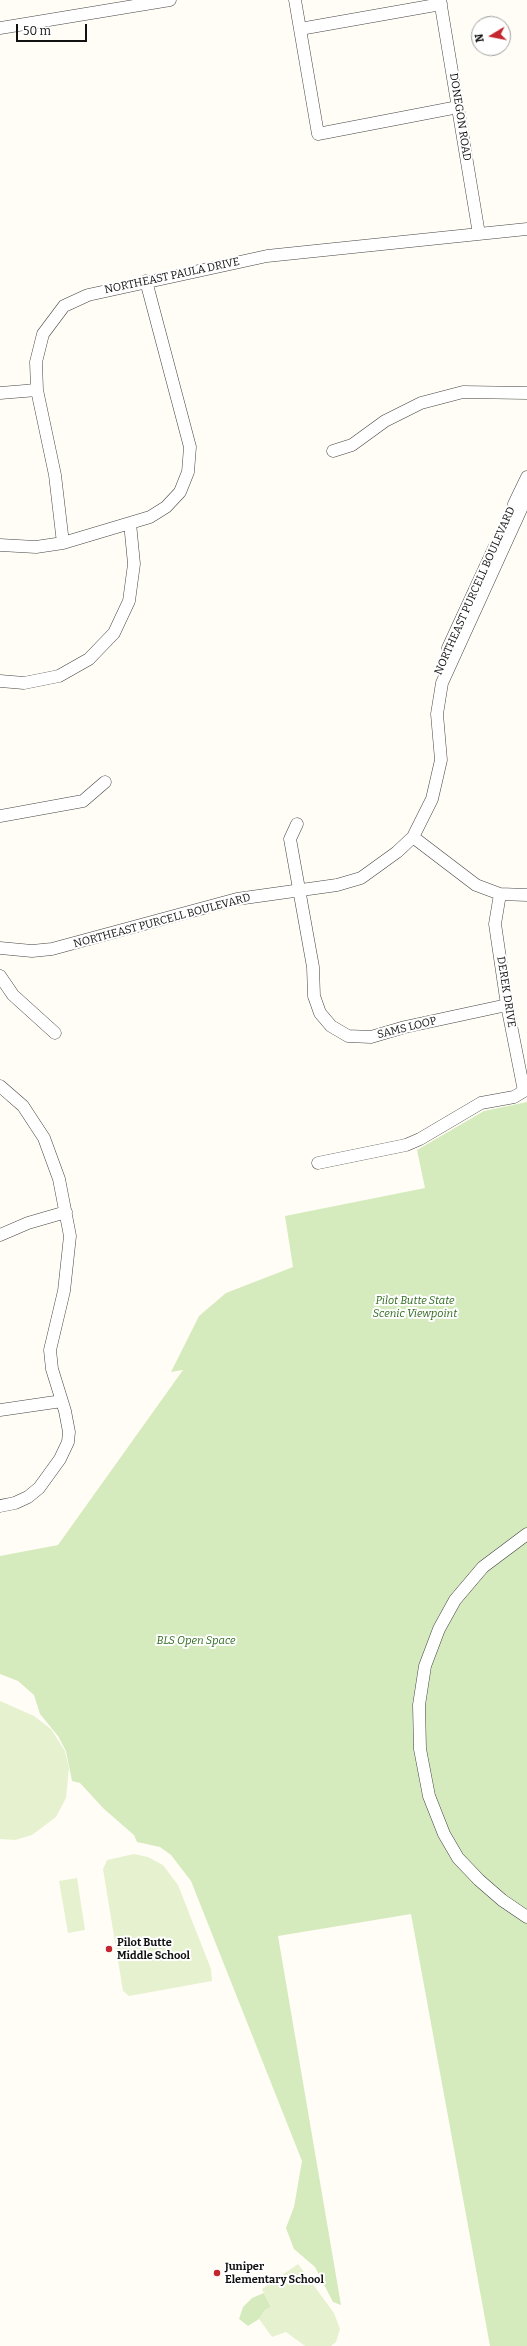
<!DOCTYPE html>
<html>
<head>
<meta charset="utf-8">
<style>
	body { margin:0 }
	#map { position:relative; width:527px; height:2346px; overflow:hidden; background:#fffdf5; font-family:Bitter,serif }
	canvas { display:block }
	.north { position:absolute; left:471px; top:16px; width:40px; height:40px; box-sizing:border-box; background:#fff; border:1px solid #a0a0a0; border-radius:50%; rotate:260deg; font-size:11px; font-weight:700; line-height:16px; text-align:center; color:#111 }
	.north::after { content:''; display:block; margin:auto; width:14px; height:18px; background:#c4262e; clip-path:polygon(50% 0,100% 100%,50% 72%,0 100%) }
	.scale { position:absolute; left:16px; top:24px; width:71px; height:18px; box-sizing:border-box; border:2px solid #111; border-top:0; padding-left:5px; font-size:12px; line-height:14px; white-space:nowrap; color:#111; -webkit-text-stroke:3px #fff; paint-order:stroke }
</style>
</head>
<body>
<div id="map">
<canvas width="527" height="2346"></canvas>
<div class="north">N</div>
<div class="scale">50 m</div>
</div>
<script>
const g = document.querySelector('canvas').getContext('2d');
g.lineJoin = 'round';
function paint(path, color) { g.fillStyle = color; g.fill(path, 'evenodd'); }
const toPath = rows => new Path2D(rows.map(r => 'M' + r).join(''));
function stroke(path, color, width, dash) { g.strokeStyle = color; g.lineWidth = width; g.lineCap = dash ? 'butt' : 'round'; g.setLineDash(dash || []); g.stroke(path); }
function drawText(font, color, halo, rows, align = 'center') {
  g.font = font + ' Bitter,serif'; g.lineWidth = 4; g.setLineDash([]); g.textBaseline = 'middle'; g.strokeStyle = halo; g.fillStyle = color; for (const [text, x, y, turn = 0] of rows) {
    g.save(); g.translate(x, y); g.rotate((+turn || 0) * Math.PI / 180); g.textAlign = isNaN(turn) ? turn : align; if (halo) g.strokeText(text, 0, 0); g.fillText(text, 0, 0); g.restore();
  }
}
const green = toPath([
	[527,1102,527,2346,490,2346,411,1914,278,1936,341,2305,333,2302,315,2267,294,2249,286,2228,294,2207,302,2161,191,1881,171,1855,160,1847,137,1842,134,1835,104,1809,80,1783,72,1781,66,1751,58,1736,40,1714,34,1695,18,1681,0,1674,0,1556,58,1545,183,1370,171,1372,199,1316,226,1293,293,1267,285,1216,425,1188,417,1150,484,1111],
	[264,2293,271,2307,265,2310,259,2319,248,2326,239,2319,243,2307,252,2298]
]);
const pitch = toPath([
	[0,1701,34,1716,51,1729,65,1751,69,1768,66,1798,56,1817,32,1835,15,1840,0,1839],
	[134,1854,148,1857,163,1865,178,1885,211,1969,212,1981,129,1996,123,1991,103,1869,107,1860],
	[77,1878,85,1930,68,1933,59,1881],
	[298,2264,334,2313,340,2329,336,2342,331,2346,305,2346,286,2332,272,2337,259,2319,265,2310,271,2307,262,2289]
]);
const minor = toPath([
	[295,0,318,134,458,107],
	[440,0,479,234],
	[0,28,170,0],
	[300,29,441,4],
	[0,393,37,390],
	[333,451,352,445,385,421,421,403,463,392,527,393],
	[514,504,527,477],
	[63,543,55,475,37,390,36,362,43,334,64,306,88,295,267,256,527,229],
	[0,545,36,547,63,543,130,523,150,517,166,507,180,492,188,472,190,447,146,281],
	[448,648,495,546],
	[0,681,24,683,59,676,89,659,114,633,129,601,134,564,130,523],
	[0,816,83,801,105,782],
	[297,824,290,839,313,967,314,996,320,1013,331,1026,348,1036,371,1037,405,1027,507,1005],
	[413,837,476,885,500,894,527,895],
	[0,948,32,951,52,949,237,899,337,885,361,878,397,852,413,837,432,799,441,760,437,714,442,683,527,496],
	[0,976,13,995,55,1033],
	[0,1086,23,1106,44,1138,59,1179,70,1236,64,1291,50,1350,52,1369,65,1411,69,1432,68,1442,60,1459,39,1488,28,1497,15,1503,0,1506],
	[318,1163,406,1145,420,1139,481,1103,514,1097,524,1091,507,1005,495,924,500,894],
	[0,1235,28,1223,66,1212],
	[0,1410,62,1401],
	[527,1534,483,1567,455,1600,439,1629,425,1666,419,1705,420,1749,429,1796,444,1834,458,1858,479,1880,502,1900,527,1917]
]);
const markers = [
	[109,1949,4,"#c4262e"],
	[217,2273,4,"#c4262e"]
];
const streetNames = [
	["DONEGON ROAD",460,117,81],
	["NORTHEAST PAULA DRIVE",172,276,-12],
	["NORTHEAST PURCELL BOULEVARD",475,591,-66],
	["NORTHEAST PURCELL BOULEVARD",162,921,-15],
	["DEREK DRIVE",506,992,81],
	["SAMS LOOP",407,1028,-14]
];
const parkNames = [
	["Pilot Butte State",415,1301],
	["Scenic Viewpoint",415,1314],
	["BLS Open Space",196,1641]
];
const poiNames = [
	["Pilot Butte",117,1943],
	["Middle School",117,1956],
	["Juniper",225,2267],
	["Elementary School",225,2280]
];
paint(green, '#d5ebbd');
paint(pitch, '#e6f2cf');
stroke(minor, '#444', 13);
stroke(minor, '#fff', 12);
for (const [x, y, r, color] of markers) { const dot = new Path2D(); dot.arc(x, y, r, 0, 2 * Math.PI); g.fillStyle = color; g.fill(dot); stroke(dot, '#fff', 1.5); }
drawText('11px', '#111', '#fff', streetNames);
drawText('italic 11px', '#2f6b1f', '#fff', parkNames);
drawText('bold 11px', '#111', '#fff', poiNames, 'left');
</script>
</body>
</html>
